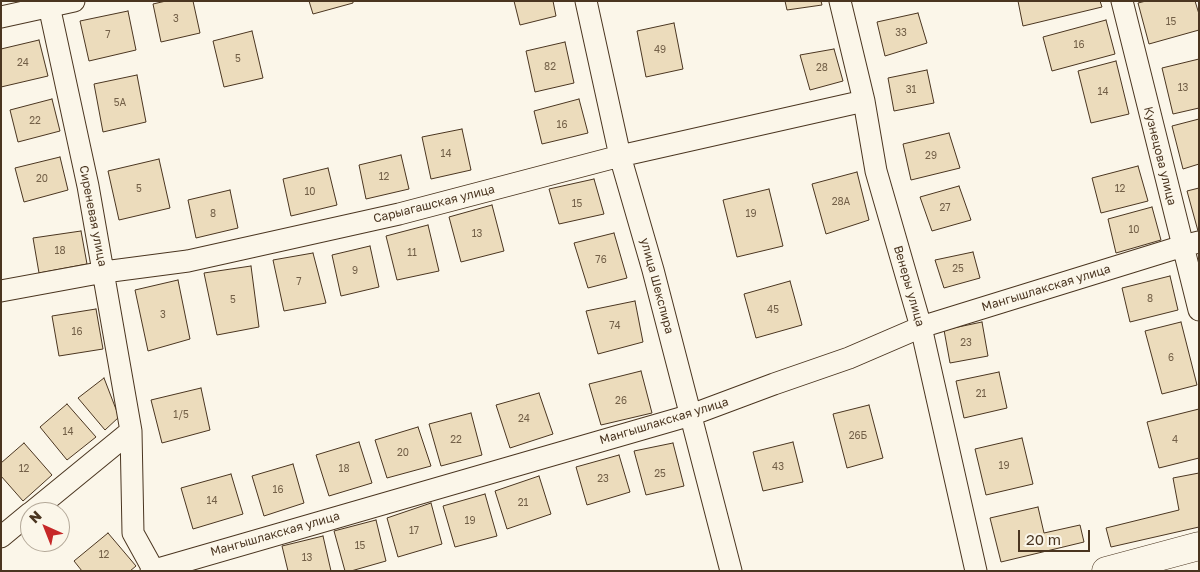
<!DOCTYPE html>
<html>
<head>
<meta charset="utf-8">
<style>
	body { margin:0 }
	#map { position:relative; width:1200px; height:572px; overflow:hidden; background:#fbf6e9; font-family:"Golos Text",sans-serif }
	canvas { display:block }
	.frame { position:absolute; inset:0; border:2px solid #4a3520; pointer-events:none }
	.north { position:absolute; left:20px; top:502px; width:50px; height:50px; box-sizing:border-box; background:#fbf6e9; border:1px solid #b4a999; border-radius:50%; rotate:316deg; font-size:14px; font-weight:700; line-height:20px; text-align:center; color:#4a3520 }
	.north::after { content:''; display:block; margin:auto; width:18px; height:22px; background:#c62828; clip-path:polygon(50% 0,100% 100%,50% 72%,0 100%) }
	.scale { position:absolute; left:1018px; top:530px; width:72px; height:22px; box-sizing:border-box; border:2px solid #4a3520; border-top:0; padding-left:6px; font-size:15px; line-height:18px; white-space:nowrap; color:#4a3520; -webkit-text-stroke:4px #fbf6e9; paint-order:stroke }
</style>
</head>
<body>
<div id="map">
<canvas width="1200" height="572"></canvas>
<div class="frame"></div>
<div class="north">N</div>
<div class="scale">20 m</div>
</div>
<script>
const g = document.querySelector('canvas').getContext('2d');
g.lineJoin = 'round';
function paint(path, color) { g.fillStyle = color; g.fill(path, 'evenodd'); }
const toPath = rows => new Path2D(rows.map(r => 'M' + r).join(''));
function stroke(path, color, width, dash) { g.strokeStyle = color; g.lineWidth = width; g.lineCap = dash ? 'butt' : 'round'; g.setLineDash(dash || []); g.stroke(path); }
function drawText(font, color, halo, rows, align = 'center') {
  g.font = font + ' "Golos Text",sans-serif'; g.lineWidth = 4; g.setLineDash([]); g.textBaseline = 'middle'; g.strokeStyle = halo; g.fillStyle = color; for (const [text, x, y, turn = 0] of rows) {
    g.save(); g.translate(x, y); g.rotate((+turn || 0) * Math.PI / 180); g.textAlign = isNaN(turn) ? turn : align; if (halo) g.strokeText(text, 0, 0); g.fillText(text, 0, 0); g.restore();
  }
}
const building = toPath([
	[166,1,193,1,200,33,161,42,153,4,166,1],
	[309,1,353,1,353,3,313,14,309,1],
	[514,1,553,1,556,16,520,25,514,1],
	[785,1,821,1,822,5,787,10,785,1],
	[1018,1,1100,1,1102,7,1023,26,1018,1],
	[1146,1,1195,1,1199,14,1199,30,1149,44,1138,3,1146,1],
	[128,11,136,50,89,61,80,21,128,11],
	[918,13,927,43,885,56,877,22,918,13],
	[1106,20,1115,54,1052,71,1043,37,1106,20],
	[674,23,683,69,646,77,637,31,674,23],
	[252,31,263,78,224,87,213,41,252,31],
	[39,40,48,76,1,87,1,49,39,40],
	[565,42,574,83,535,92,526,51,565,42],
	[834,49,843,81,810,90,800,55,834,49],
	[1199,59,1199,108,1173,114,1162,68,1199,59],
	[1116,61,1129,114,1091,123,1078,71,1116,61],
	[927,70,934,103,894,111,888,78,927,70],
	[137,75,146,122,103,132,94,84,137,75],
	[52,99,60,131,18,142,10,110,52,99],
	[579,99,588,133,542,144,534,111,579,99],
	[1199,119,1199,164,1183,169,1172,126,1199,119],
	[462,129,471,170,431,179,422,137,462,129],
	[949,133,960,168,911,180,903,144,949,133],
	[401,155,409,189,366,199,359,165,401,155],
	[60,157,68,190,24,202,15,168,60,157],
	[159,159,170,208,119,220,108,171,159,159],
	[1138,166,1148,201,1101,213,1092,178,1138,166],
	[328,168,337,205,291,216,283,179,328,168],
	[857,172,869,220,826,234,812,184,857,172],
	[594,179,604,214,559,224,549,189,594,179],
	[959,186,971,220,932,231,920,197,959,186],
	[1199,188,1199,230,1198,231,1187,191,1199,188],
	[769,189,783,246,737,257,723,200,769,189],
	[230,190,238,228,196,238,188,200,230,190],
	[492,205,504,251,461,262,449,217,492,205],
	[1152,207,1161,240,1116,253,1108,219,1152,207],
	[428,225,439,271,397,280,386,236,428,225],
	[81,231,87,264,39,273,33,238,81,231],
	[614,233,627,278,588,288,574,243,614,233],
	[370,246,379,287,341,296,332,255,370,246],
	[973,252,980,278,944,288,935,260,973,252],
	[313,253,326,303,284,311,273,260,313,253],
	[251,266,259,327,217,335,204,273,251,266],
	[1170,276,1178,310,1130,322,1122,288,1170,276],
	[178,280,190,339,148,351,135,290,178,280],
	[790,281,802,325,756,338,744,294,790,281],
	[635,301,643,342,598,354,586,311,635,301],
	[96,309,103,349,59,356,52,316,96,309],
	[982,322,988,356,950,363,944,330,982,322],
	[1181,322,1197,385,1162,394,1145,331,1181,322],
	[641,371,652,413,601,425,589,384,641,371],
	[999,372,1007,408,964,418,956,381,999,372],
	[104,378,119,417,105,430,78,398,104,378],
	[201,388,210,430,162,443,151,400,201,388],
	[539,393,553,434,510,448,496,405,539,393],
	[67,404,96,437,67,460,40,427,67,404],
	[869,405,883,458,847,468,833,414,869,405],
	[1199,409,1199,458,1159,468,1147,422,1199,409],
	[471,413,482,455,441,466,429,424,471,413],
	[418,427,431,466,387,478,375,440,418,427],
	[1022,438,1033,484,986,495,975,449,1022,438],
	[359,442,372,483,329,496,316,455,359,442],
	[793,442,803,482,763,491,753,452,793,442],
	[24,443,52,475,23,501,1,476,1,463,24,443],
	[673,443,684,486,646,495,634,451,673,443],
	[619,455,630,492,587,505,576,467,619,455],
	[293,464,304,503,264,516,252,476,293,464],
	[1199,473,1199,527,1111,547,1106,528,1179,510,1173,478,1199,473],
	[231,474,243,514,193,529,181,488,231,474],
	[539,476,551,514,507,529,495,491,539,476],
	[485,494,497,536,455,547,443,506,485,494],
	[431,503,442,544,398,557,387,518,431,503],
	[1038,507,1044,533,1080,525,1084,542,1001,562,990,518,1038,507],
	[376,520,386,561,351,571,345,571,334,531,376,520],
	[108,533,136,566,130,571,82,571,74,561,108,533],
	[323,536,331,571,288,571,282,546,323,536]
]);
const street = toPath([
	[48,1,88,186,131,431,133,533,154,571],
	[586,1,620,156,653,270,731,571],
	[840,1,864,101,876,171,921,327,976,571],
	[1122,1,1199,310],
	[1,17,74,1],
	[1,291,104,272,188,261,399,214,620,156,864,101],
	[32,512,131,431],
	[1,537,30,513],
	[151,571,691,415,774,384,849,358,921,327,1183,246,1199,242]
]);
const secondary = toPath([
	[1106,571,1199,546]
]);
const numberNames = [
	["3",176,19],
	["15",1171,22],
	["33",901,33],
	["7",108,35],
	["16",1079,45],
	["49",660,50],
	["5",238,59],
	["24",23,63],
	["82",550,67],
	["28",822,68],
	["13",1183,88],
	["31",911,90],
	["14",1103,92],
	["5А",120,103],
	["22",35,121],
	["16",562,125],
	["14",446,154],
	["29",931,156],
	["12",384,177],
	["20",42,179],
	["5",139,189],
	["12",1120,189],
	["10",310,192],
	["28А",841,202],
	["15",577,204],
	["27",945,208],
	["8",213,214],
	["19",751,214],
	["10",1134,230],
	["13",477,234],
	["18",60,251],
	["11",412,253],
	["76",601,260],
	["25",958,269],
	["9",355,271],
	["7",299,282],
	["8",1150,299],
	["5",233,300],
	["45",773,310],
	["3",163,315],
	["74",615,326],
	["16",77,332],
	["23",966,343],
	["6",1171,358],
	["21",981,394],
	["26",621,401],
	["1/5",181,415],
	["24",524,419],
	["14",68,432],
	["26Б",858,436],
	["22",456,440],
	["4",1175,440],
	["20",403,453],
	["19",1004,466],
	["43",778,467],
	["12",24,469],
	["18",344,469],
	["25",660,474],
	["23",603,479],
	["16",278,490],
	["14",212,501],
	["21",523,503],
	["19",470,521],
	["17",414,531],
	["15",360,546],
	["12",104,555],
	["13",307,558]
];
const streetNames = [
	["Кузнецова улица",1160,156,76],
	["Сарыагашская улица",434,204,-14],
	["Сиреневая улица",93,216,79],
	["улица Шекспира",657,286,75],
	["Венеры улица",909,286,74],
	["Мангышлакская улица",1046,288,-17],
	["Мангышлакская улица",664,421,-17],
	["Мангышлакская улица",275,534,-16]
];
paint(building, '#ecdcbc');
stroke(building, '#4a3520', 1);
stroke(street, '#4a3520', 23);
stroke(secondary, '#4a3520', 29);
stroke(street, '#fbf6e9', 21);
stroke(secondary, '#fbf6e9', 28);
drawText('10px', '#725f47', null, numberNames);
drawText('12px', '#4a3520', '#fbf6e9', streetNames);
</script>
</body>
</html>
